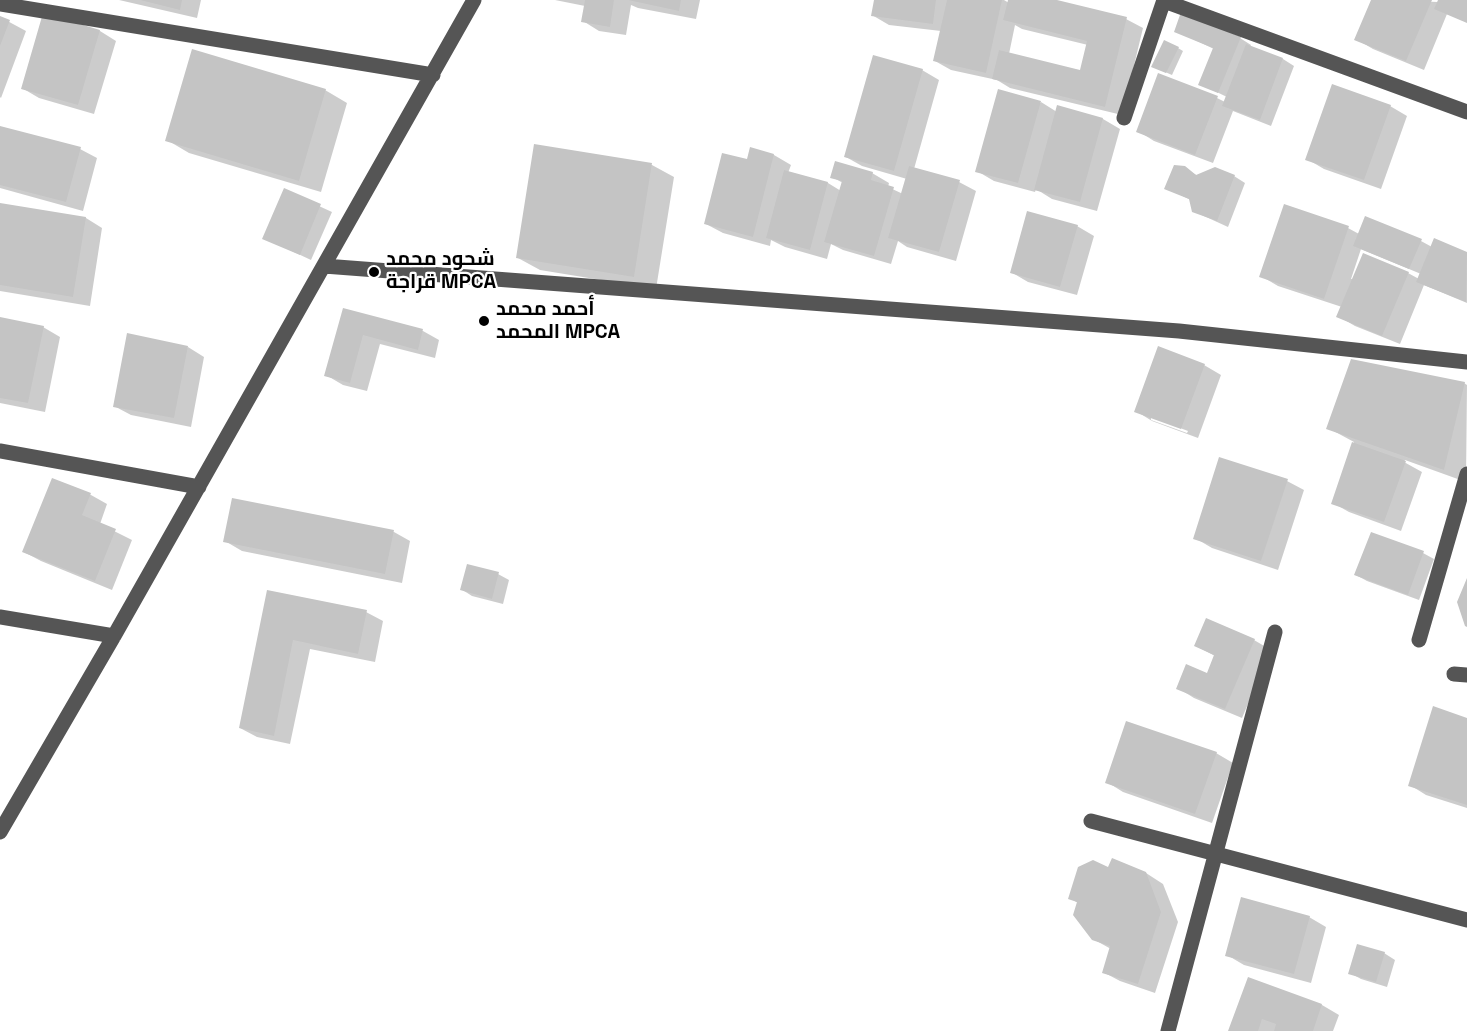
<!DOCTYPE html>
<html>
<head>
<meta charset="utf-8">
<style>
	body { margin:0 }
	canvas { display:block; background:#fff }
</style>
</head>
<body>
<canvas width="1467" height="1031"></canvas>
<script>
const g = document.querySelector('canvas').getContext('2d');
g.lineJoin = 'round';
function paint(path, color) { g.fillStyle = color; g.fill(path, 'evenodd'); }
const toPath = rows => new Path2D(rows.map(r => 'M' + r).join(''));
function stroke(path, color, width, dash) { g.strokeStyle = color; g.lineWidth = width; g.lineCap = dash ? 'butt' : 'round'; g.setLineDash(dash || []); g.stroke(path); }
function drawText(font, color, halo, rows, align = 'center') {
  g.font = font + ' "Space Grotesk",Cairo,sans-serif'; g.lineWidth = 4.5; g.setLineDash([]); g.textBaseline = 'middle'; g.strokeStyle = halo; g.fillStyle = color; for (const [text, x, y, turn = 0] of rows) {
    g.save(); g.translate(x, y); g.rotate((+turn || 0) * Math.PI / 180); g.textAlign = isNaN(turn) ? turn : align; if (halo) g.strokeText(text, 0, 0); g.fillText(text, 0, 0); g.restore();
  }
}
const shadow = toPath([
	[119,0,201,0,197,18],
	[555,0,700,0,696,19,638,8,631,5,626,35,599,31,583,21,585,6],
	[876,0,1004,0,1009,3,1010,0,1051,0,1126,19,1143,28,1122,115,1010,88,997,80,951,70,935,61,941,31,889,25,872,15],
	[1015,25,1022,29,1088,45,1081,72,1009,54],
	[1373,0,1439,2,1440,0,1467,0,1467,21,1447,14,1424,70,1373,49,1356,39],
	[1182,14,1240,38,1251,45,1250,47,1283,59,1294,66,1271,126,1233,111,1213,163,1154,141,1138,131,1217,98,1225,102,1227,97,1200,84,1214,49,1176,31],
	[44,15,100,31,116,41,94,114,39,98,22,88],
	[0,17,26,31,1,98,0,97],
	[1178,48,1183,51,1172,75,1158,69],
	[922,70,939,80,914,169,959,182,976,191,956,261,907,247,898,241,891,264,843,250,831,244,827,259,785,247,771,240,770,246,723,233,706,224,748,161,751,149,774,155,791,165,788,173,828,183,841,191,843,183,832,177,872,173,889,183,888,187,903,194,907,179,862,166,846,157],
	[325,90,347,103,321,192,189,153,167,140],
	[1041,102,1057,112,1058,107,1103,119,1120,129,1097,211,1052,199,1036,189,1035,192,994,181,977,171],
	[1390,106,1407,116,1381,189,1324,169,1307,159],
	[0,133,80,149,97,158,83,211,0,188],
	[535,146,652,165,674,177,656,289,540,270,518,258],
	[1184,168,1198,176,1234,176,1245,183,1228,227,1193,211,1191,200,1166,188],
	[284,190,332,212,311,260,264,238],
	[0,204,86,218,102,228,90,306,0,291],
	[1077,226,1094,236,1077,295,1028,282,1011,272],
	[1348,228,1359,234,1421,241,1432,247,1434,240,1467,253,1467,303,1424,285,1400,344,1355,326,1338,316,1342,307,1278,286,1261,276],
	[1361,249,1421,274,1419,279,1408,273,1351,279],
	[344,309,423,331,439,340,435,358,380,344,367,391,343,385,326,375],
	[0,318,43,327,60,337,45,412,0,403],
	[188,347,204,357,191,427,131,415,114,406],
	[1204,365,1221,375,1198,438,1152,421,1136,411],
	[1151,417,1188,431,1187,433,1151,420],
	[1464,383,1467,385,1466,482,1405,460,1404,462,1422,472,1401,531,1349,512,1333,503,1354,442,1328,428],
	[53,480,91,495,107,504,100,524,132,540,112,590,41,561,24,552],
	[1287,481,1304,490,1278,570,1212,548,1195,538],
	[394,532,410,541,402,583,242,551,225,541],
	[1423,553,1434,559,1419,600,1367,581,1356,575],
	[498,574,509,580,503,604,472,596,461,589],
	[268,592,366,612,383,621,375,662,310,649,290,744,257,737,240,728],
	[1254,640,1271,650,1242,718,1194,698,1178,688,1208,675,1215,656,1196,646],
	[1467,720,1467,808,1426,795,1410,785],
	[1216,753,1233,763,1212,823,1123,792,1107,782],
	[1146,873,1163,884,1178,922,1155,993,1120,981,1103,972,1111,949,1093,939,1078,903,1070,898],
	[1309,917,1326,927,1311,983,1244,965,1227,955],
	[1384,953,1395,960,1387,987,1361,979,1350,973],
	[1249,979,1322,1005,1339,1015,1333,1031,1230,1031]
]);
const building = toPath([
	[140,0,182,0,180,10],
	[585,0,614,0,610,27,581,22],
	[628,0,681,0,679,11],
	[874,0,936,0,933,24,871,16],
	[947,0,1002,0,986,73,933,61],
	[1008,0,1057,0,1127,17,1105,107,992,79,999,50,1080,70,1087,41,1003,20],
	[1371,0,1432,0,1406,61,1354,40],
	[1438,0,1467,0,1467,23,1434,9],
	[1181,12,1241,37,1218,93,1198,85,1213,48,1174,32],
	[43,13,100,30,78,105,21,89],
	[0,16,10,20,0,46],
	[1164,40,1179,47,1166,73,1151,67],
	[1246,44,1283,58,1260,120,1222,106],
	[192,49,326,89,299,181,165,141],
	[873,55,923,69,894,171,844,157],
	[1158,73,1218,96,1195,155,1136,132],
	[1332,84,1391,105,1364,180,1305,160],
	[998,89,1041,101,1018,183,975,172],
	[1057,105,1103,118,1080,202,1034,190],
	[0,126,81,147,66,202,0,185],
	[534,144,652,163,634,277,516,258],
	[750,147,774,154,753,237,704,224,722,153,747,159],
	[835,161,873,172,871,180,894,187,874,256,824,242,842,181,830,178],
	[1174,165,1185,166,1196,175,1215,167,1235,175,1217,221,1192,212,1189,199,1164,189],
	[909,166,960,180,939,252,888,238],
	[784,170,828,182,810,250,766,238],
	[284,188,321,204,300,255,262,239],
	[0,203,86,217,73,297,0,285],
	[1284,204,1349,226,1324,299,1259,277],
	[1027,211,1078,225,1060,287,1010,273],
	[1365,216,1422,239,1409,269,1353,246],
	[1434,238,1467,252,1466,302,1416,282],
	[1363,253,1409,272,1382,336,1336,317],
	[343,308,423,329,418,350,363,335,350,383,324,376],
	[0,317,44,326,28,403,0,398],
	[127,333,188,346,174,418,113,407],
	[1158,346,1205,364,1181,429,1134,412],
	[1351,359,1465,382,1444,470,1326,429],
	[1352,442,1406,461,1384,522,1331,504],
	[1219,457,1288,479,1261,561,1193,539],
	[52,478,91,493,82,515,116,529,95,581,22,552],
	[232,498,394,530,385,574,223,542],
	[1371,532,1424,551,1408,595,1354,575],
	[467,564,499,572,492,599,460,590],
	[1467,578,1467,627,1465,626,1457,602],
	[267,590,367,610,358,654,293,640,274,736,239,728],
	[1206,618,1255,639,1225,709,1176,689,1186,664,1207,673,1214,655,1194,646],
	[1433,706,1467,718,1467,805,1408,786],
	[1126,721,1217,752,1195,814,1105,783],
	[1112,858,1146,872,1161,912,1138,984,1102,973,1110,946,1092,940,1073,915,1077,902,1068,899,1078,867,1093,860,1108,867],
	[1241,897,1310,916,1294,974,1225,956],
	[1357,944,1385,952,1376,982,1348,974],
	[1248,977,1322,1004,1313,1031,1274,1031,1276,1024,1262,1019,1258,1031,1228,1031]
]);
const minor = toPath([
	[1164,1,1467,112],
	[0,4,433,75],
	[1124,118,1164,0],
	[324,266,1179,331,1467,362],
	[0,451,199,487],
	[0,617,114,636],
	[1419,640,1467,474],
	[1454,674,1467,675],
	[1091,821,1467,920],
	[0,832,114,636,474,0],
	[1168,1031,1275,632]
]);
const markers = [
	[374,272,6,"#000"],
	[484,321,6,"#000"]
];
const poiNames = [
	["شحود محمد",386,260],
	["قراجة MPCA",386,283],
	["أحمد محمد",496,310],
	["المحمد MPCA",496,333]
];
paint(shadow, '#0003');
paint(building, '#c4c4c4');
stroke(minor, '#555', 15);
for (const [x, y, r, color] of markers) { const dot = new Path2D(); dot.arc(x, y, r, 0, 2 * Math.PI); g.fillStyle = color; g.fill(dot); stroke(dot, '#fff', 2); }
drawText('bold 20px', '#000', '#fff', poiNames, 'left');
</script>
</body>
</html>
